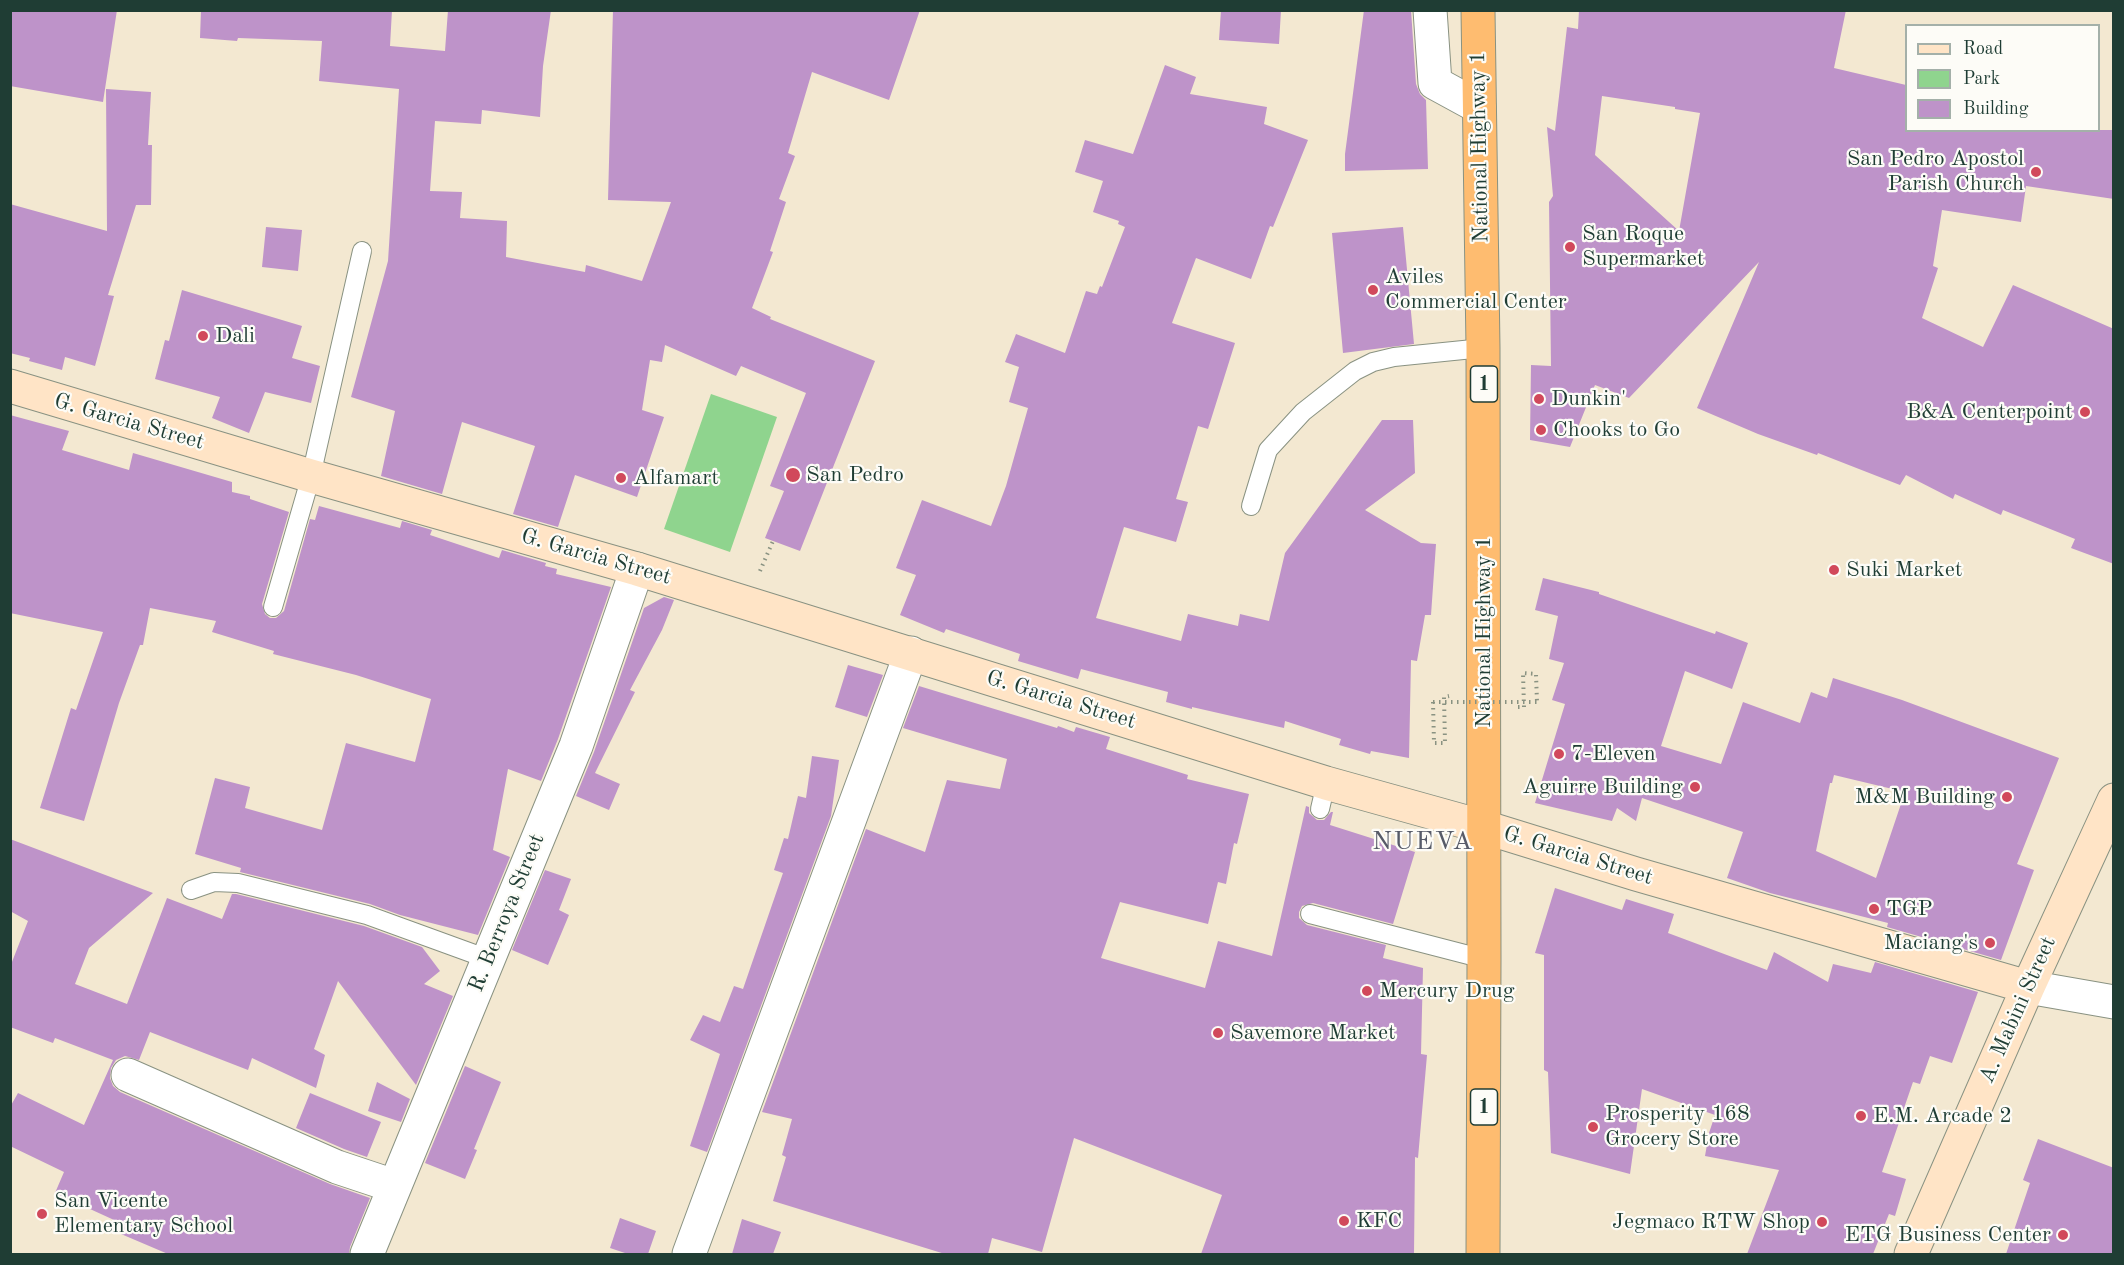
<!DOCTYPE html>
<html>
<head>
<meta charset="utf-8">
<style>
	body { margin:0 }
	#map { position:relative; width:2124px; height:1265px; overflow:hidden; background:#f3e8d1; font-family:"Old Standard TT",serif }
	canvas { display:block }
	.frame { position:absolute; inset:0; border:12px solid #1f3d34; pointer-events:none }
	.legend { position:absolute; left:1905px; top:24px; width:195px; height:108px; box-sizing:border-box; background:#fdfcf7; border:2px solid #a4b0a9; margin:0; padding:8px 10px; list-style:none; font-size:18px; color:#1f3d34 }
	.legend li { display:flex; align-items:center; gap:12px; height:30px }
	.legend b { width:30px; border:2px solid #a4b0a9 }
</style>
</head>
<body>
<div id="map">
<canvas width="2124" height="1265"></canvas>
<div class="frame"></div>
<ul class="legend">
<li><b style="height:8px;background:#ffe4c6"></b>Road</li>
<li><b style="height:16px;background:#8fd48e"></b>Park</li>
<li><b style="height:16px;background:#be93c9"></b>Building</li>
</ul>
</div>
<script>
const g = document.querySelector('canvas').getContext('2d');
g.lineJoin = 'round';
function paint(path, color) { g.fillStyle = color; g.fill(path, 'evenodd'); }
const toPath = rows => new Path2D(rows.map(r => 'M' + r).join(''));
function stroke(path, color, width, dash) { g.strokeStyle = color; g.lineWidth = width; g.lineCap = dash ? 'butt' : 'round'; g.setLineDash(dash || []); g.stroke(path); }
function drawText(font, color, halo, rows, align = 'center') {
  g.font = font + ' "Old Standard TT",serif'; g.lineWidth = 4.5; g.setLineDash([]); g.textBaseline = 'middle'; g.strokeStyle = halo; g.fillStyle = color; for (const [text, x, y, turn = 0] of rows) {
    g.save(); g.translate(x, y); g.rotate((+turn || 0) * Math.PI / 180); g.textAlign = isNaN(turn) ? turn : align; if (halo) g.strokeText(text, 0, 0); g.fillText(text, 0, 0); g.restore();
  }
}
const green = toPath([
	[711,394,777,417,730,552,664,529]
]);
const building = toPath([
	[10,10,117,10,103,102,10,86],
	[201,10,392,10,390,46,445,51,448,10,551,10,543,66,540,117,482,110,481,124,435,121,430,191,462,192,460,218,507,221,506,257,585,272,586,265,642,281,671,202,608,200,613,10,920,10,889,100,812,72,788,153,795,156,779,199,786,202,770,251,773,252,752,308,771,317,770,319,875,361,800,551,765,538,784,491,770,486,806,393,741,366,736,376,665,345,662,362,650,360,642,410,664,417,637,497,575,475,558,527,513,514,535,446,462,422,442,494,381,476,395,411,351,397,388,261,399,89,319,81,322,41,238,38,237,41,200,38],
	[1221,10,1281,10,1279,44,1219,40],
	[1364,10,1411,10,1416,84,1420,94,1426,100,1428,169,1345,171,1345,154],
	[1579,10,1846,10,1834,68,1906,85,1906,130,2114,130,2114,199,2026,186,2021,222,1942,210,1933,266,1938,268,1922,318,1983,347,2013,285,2114,329,2114,564,2071,548,2075,539,2003,510,2001,515,1955,494,1953,499,1906,475,1900,485,1818,453,1817,455,1758,434,1697,408,1759,262,1629,398,1595,385,1570,447,1530,440,1531,365,1551,366,1549,202,1553,196,1547,127,1555,131,1567,27,1578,29],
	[1602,96,1675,107,1675,109,1700,113,1679,231,1595,155],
	[1165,65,1196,77,1190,94,1267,107,1264,124,1308,140,1273,227,1270,226,1251,279,1196,258,1172,323,1235,343,1208,429,1198,426,1176,499,1188,502,1176,542,1124,527,1096,618,1181,641,1188,614,1238,626,1240,614,1269,621,1285,553,1382,420,1413,420,1415,473,1365,510,1421,543,1436,544,1431,615,1425,615,1417,661,1411,660,1409,758,1371,751,1370,754,1339,745,1341,739,1285,721,1284,728,1192,707,1192,709,1166,702,1168,692,1081,669,1078,679,1018,661,1020,654,946,629,944,633,900,615,916,575,896,568,922,500,991,526,1006,486,1028,408,1009,402,1019,367,1005,362,1016,334,1065,353,1086,291,1097,294,1100,286,1102,287,1125,227,1118,224,1119,221,1093,212,1103,181,1075,172,1085,140,1133,154],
	[106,89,151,92,148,145,152,145,151,205,136,205,108,295,114,296,95,366,65,357,62,370,29,361,30,358,10,353,10,204,107,231],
	[266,227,302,230,298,271,262,267],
	[1403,227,1414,344,1343,353,1332,233],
	[182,290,302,326,292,358,320,366,311,403,265,392,249,433,212,418,220,397,155,379,165,340,169,341],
	[10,415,69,431,62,450,129,470,133,453,232,482,232,492,250,496,250,499,289,512,262,604,265,614,270,618,276,618,284,611,310,519,315,520,319,506,400,528,402,521,432,530,430,535,499,558,502,550,546,563,545,566,557,569,556,574,611,587,558,739,541,781,508,769,493,850,510,857,478,935,400,915,370,904,240,872,241,868,195,854,215,778,250,787,245,808,322,830,346,743,415,762,431,699,356,675,273,654,274,651,212,632,216,621,150,608,143,645,140,645,119,703,84,821,40,808,71,708,76,710,103,632,10,613],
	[1543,578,1599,592,1599,594,1715,634,1716,631,1748,643,1732,689,1685,671,1661,746,1721,764,1743,702,1800,723,1811,692,1827,698,1833,678,1902,700,2059,758,2017,864,2034,870,2001,960,1887,927,1888,923,1770,893,1727,878,1743,832,1642,798,1636,821,1617,808,1612,821,1535,803,1565,704,1552,700,1564,663,1549,659,1558,616,1535,610],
	[1834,775,1905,792,1876,878,1816,851,1830,783,1832,783],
	[664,597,674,600,662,630,630,690,635,692,595,773,620,784,609,810,576,796,594,752,644,608],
	[848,665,883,675,867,717,835,707],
	[919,686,1057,728,1058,726,1074,732,1076,727,1110,737,1106,749,1188,775,1187,779,1249,794,1237,844,1234,843,1226,884,1218,882,1208,924,1120,902,1101,958,1205,988,1218,941,1272,956,1306,806,1309,807,1309,813,1317,820,1324,820,1331,812,1333,812,1330,825,1415,852,1393,924,1313,903,1302,906,1299,912,1299,918,1307,925,1386,945,1383,958,1423,968,1421,1054,1427,1055,1418,1158,1415,1157,1414,1254,1201,1254,1222,1195,1074,1138,1042,1252,992,1238,988,1254,945,1254,773,1201,786,1157,782,1155,792,1119,762,1112,866,829,925,852,947,780,1000,789,1007,759,903,728],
	[812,756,839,760,831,816,707,1152,690,1146,720,1054,690,1040,703,1015,720,1022,734,986,743,989,783,873,774,870,784,838,788,839,798,796,806,798],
	[10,839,153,893,89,948,75,984,127,1004,167,898,222,919,232,894,236,894,364,926,422,947,440,971,424,984,453,996,416,1085,338,981,314,1049,325,1055,316,1088,252,1058,248,1070,150,1032,139,1060,125,1056,116,1060,111,1068,110,1078,113,1086,120,1092,330,1184,370,1198,350,1247,349,1254,168,1254,121,1234,125,1225,55,1193,64,1172,10,1146,10,1107,18,1093,84,1125,113,1060,55,1038,53,1043,10,1027,10,967,28,921,10,911],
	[545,870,571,879,559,910,569,915,548,965,512,950],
	[1555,888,1622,910,1626,899,1674,914,1668,933,1767,970,1774,952,1828,982,1833,964,1871,973,1875,962,1978,992,1952,1063,1930,1056,1920,1084,1913,1082,1882,1172,1906,1179,1895,1216,1889,1214,1873,1254,1747,1254,1779,1170,1705,1156,1709,1133,1715,1115,1642,1089,1630,1174,1551,1153,1548,1072,1544,1070,1544,955,1535,953],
	[465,1066,501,1082,474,1149,477,1150,465,1179,425,1163],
	[377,1082,410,1099,401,1122,368,1111],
	[310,1093,381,1122,367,1157,344,1149,296,1128],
	[2038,1139,2114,1168,2114,1254,2006,1254,2030,1183,2023,1180],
	[620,1218,656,1231,648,1254,628,1254,610,1248],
	[742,1219,781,1232,773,1254,732,1254]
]);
const path = toPath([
	[760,571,773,541],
	[1433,702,1434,743,1445,743,1444,697,1449,696],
	[1518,707,1524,707,1523,673,1536,674,1537,702]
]);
const lane = toPath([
	[1251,506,1268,450,1303,412,1355,371,1373,362,1394,357,1483,348],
	[273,607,311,476,362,251],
	[1320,809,1326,783],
	[191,890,214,882,238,883,367,915,488,959],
	[1310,914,1484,959]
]);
const street = toPath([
	[1430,10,1435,83,1479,107],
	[2028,987,2114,1002],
	[128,1075,337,1167,394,1186],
	[367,1254,576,746,637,569],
	[689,1254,911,653]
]);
const secondary = toPath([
	[10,386,311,476,637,569,1326,783,1484,827,1636,874,2028,987],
	[1911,1254,2028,987,2114,800]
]);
const highway = toPath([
	[1478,10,1483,348,1484,959,1483,1254]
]);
const pathBridge = toPath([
	[1433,702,1537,702]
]);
const markers = [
	[2036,172,6,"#d1495b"],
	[1570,247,6,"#d1495b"],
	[1373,290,6,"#d1495b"],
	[203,336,6,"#d1495b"],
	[1539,399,6,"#d1495b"],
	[2085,412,6,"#d1495b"],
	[1541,430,6,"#d1495b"],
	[793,475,8,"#d1495b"],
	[621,478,6,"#d1495b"],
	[1834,570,6,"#d1495b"],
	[1559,754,6,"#d1495b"],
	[1695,787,6,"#d1495b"],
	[2007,797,6,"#d1495b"],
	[1874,909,6,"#d1495b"],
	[1990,943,6,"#d1495b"],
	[1367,991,6,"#d1495b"],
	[1218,1033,6,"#d1495b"],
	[1861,1116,6,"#d1495b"],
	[1593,1127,6,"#d1495b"],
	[42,1214,6,"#d1495b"],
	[1344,1221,6,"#d1495b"],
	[1822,1222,6,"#d1495b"],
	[2063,1235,6,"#d1495b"]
];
const shields = [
	[1484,384,27],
	[1484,1107,27]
];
const shieldNames = [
	["1",1484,384],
	["1",1484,1107]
];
const streetNames = [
	["National Highway 1",1480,147,-91],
	["G. Garcia Street",129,422,16],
	["G. Garcia Street",596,557,16],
	["National Highway 1",1484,632,-90],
	["G. Garcia Street",1061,700,17],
	["G. Garcia Street",1578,856,17],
	["R. Berroya Street",507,913,-68],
	["A. Mabini Street",2018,1010,-66]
];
const poiNames = [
	["San Pedro Apostol",2024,159,"right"],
	["Parish Church",2024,184,"right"],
	["San Roque",1582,234],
	["Supermarket",1582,259],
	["Aviles",1385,277],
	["Commercial Center",1385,302],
	["Dali",215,336],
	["Dunkin'",1551,399],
	["B&A Centerpoint",2073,412,"right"],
	["Chooks to Go",1553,430],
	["San Pedro",806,475],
	["Alfamart",633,478],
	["Suki Market",1846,570],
	["7-Eleven",1571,754],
	["Aguirre Building",1683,787,"right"],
	["M&M Building",1995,797,"right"],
	["TGP",1886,909],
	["Maciang's",1978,943,"right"],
	["Mercury Drug",1379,991],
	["Savemore Market",1230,1033],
	["Prosperity 168",1605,1114],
	["Grocery Store",1605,1139],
	["E.M. Arcade 2",1873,1116],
	["San Vicente",54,1201],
	["Elementary School",54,1226],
	["KFC",1356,1221],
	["Jegmaco RTW Shop",1810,1222,"right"],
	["ETG Business Center",2051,1235,"right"]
];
const quarterNames = [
	["NUEVA",1423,842]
];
paint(green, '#8fd48e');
paint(building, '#be93c9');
stroke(lane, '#899282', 20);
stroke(street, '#899282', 35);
stroke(secondary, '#899282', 35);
stroke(highway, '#899282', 35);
stroke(path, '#899282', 4, [1.5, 4.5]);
stroke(lane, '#fff', 18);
stroke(street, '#fff', 33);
stroke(secondary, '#ffe4c6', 33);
stroke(highway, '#febc70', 33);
stroke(pathBridge, '#899282', 4, [1.5, 4.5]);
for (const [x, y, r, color] of markers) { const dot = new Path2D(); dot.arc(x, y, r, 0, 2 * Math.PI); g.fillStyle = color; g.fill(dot); stroke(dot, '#fdfcf7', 2); }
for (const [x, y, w] of shields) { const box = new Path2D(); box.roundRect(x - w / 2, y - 18, w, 36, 4.5); g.fillStyle = '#fdfcf7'; g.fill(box); stroke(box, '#1f3d34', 1.5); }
drawText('bold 21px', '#1f3d34', null, shieldNames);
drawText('22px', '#1f3d34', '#fdfcf7', streetNames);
drawText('22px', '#1f3d34', '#fdfcf7', poiNames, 'left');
g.letterSpacing = '1.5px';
drawText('26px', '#575b68', '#fdfcf7', quarterNames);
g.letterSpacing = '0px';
</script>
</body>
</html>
